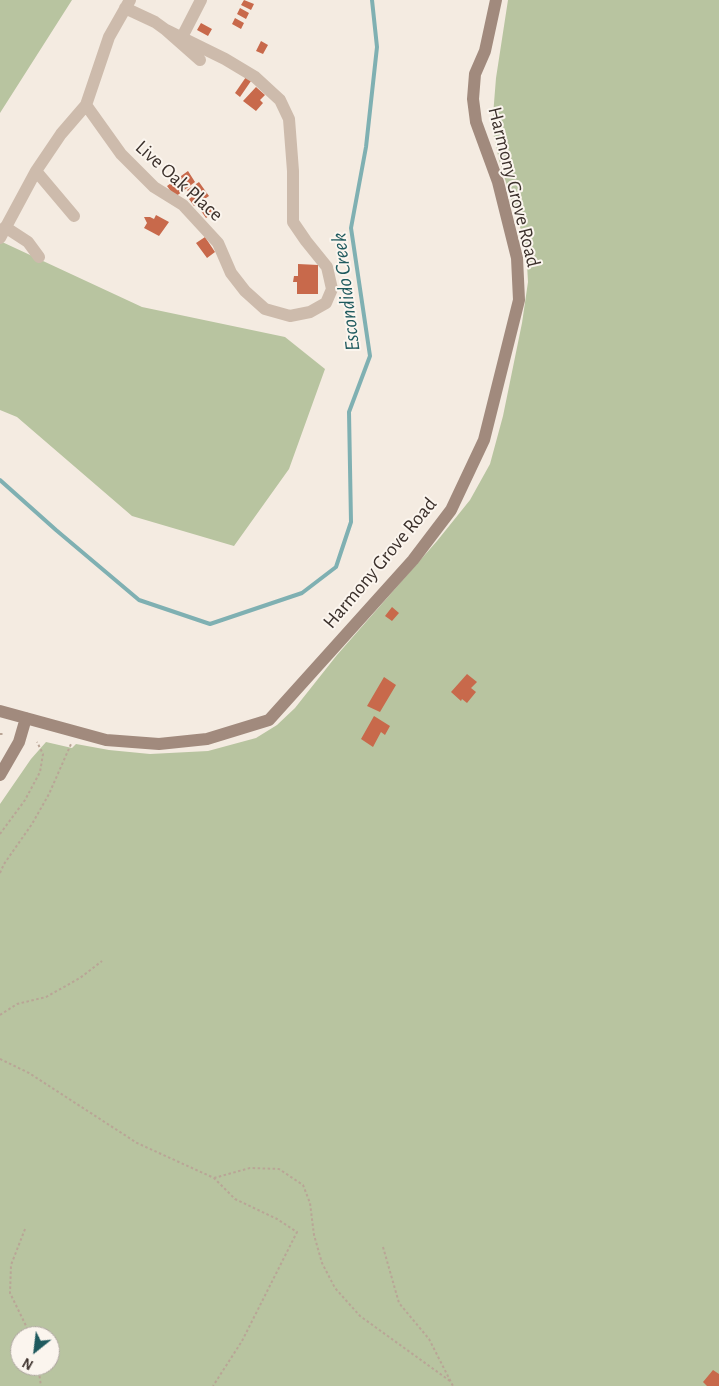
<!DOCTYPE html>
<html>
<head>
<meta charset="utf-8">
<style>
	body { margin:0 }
	#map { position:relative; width:719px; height:1386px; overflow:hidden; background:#f4ebe1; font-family:"Alegreya Sans",sans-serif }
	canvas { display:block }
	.north { position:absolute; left:10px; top:1326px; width:50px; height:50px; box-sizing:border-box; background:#fbf5ee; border:1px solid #aea6a0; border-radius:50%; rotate:209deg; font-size:14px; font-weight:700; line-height:20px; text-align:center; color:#3b302b }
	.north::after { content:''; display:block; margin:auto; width:18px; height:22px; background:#1f5a5e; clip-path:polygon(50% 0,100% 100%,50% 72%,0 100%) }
</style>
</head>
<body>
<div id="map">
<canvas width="719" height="1386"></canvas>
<div class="north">N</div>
</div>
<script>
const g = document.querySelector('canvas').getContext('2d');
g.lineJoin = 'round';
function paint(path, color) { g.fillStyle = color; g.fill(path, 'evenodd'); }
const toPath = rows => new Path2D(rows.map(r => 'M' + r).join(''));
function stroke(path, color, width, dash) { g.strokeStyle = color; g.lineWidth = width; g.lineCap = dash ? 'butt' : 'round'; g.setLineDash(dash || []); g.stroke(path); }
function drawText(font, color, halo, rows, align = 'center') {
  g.font = font + ' "Alegreya Sans",sans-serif'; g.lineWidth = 4; g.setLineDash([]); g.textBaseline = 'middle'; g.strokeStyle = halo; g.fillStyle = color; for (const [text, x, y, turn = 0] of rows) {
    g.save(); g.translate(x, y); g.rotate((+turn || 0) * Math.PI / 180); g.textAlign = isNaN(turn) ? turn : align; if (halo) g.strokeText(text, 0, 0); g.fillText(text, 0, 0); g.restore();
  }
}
const green = toPath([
	[0,0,72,0,0,113],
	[508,0,719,0,719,1386,0,1386,0,804,31,759,46,742,72,748,76,744,109,750,150,754,208,751,256,738,277,725,295,708,337,655,437,541,470,500,490,464,503,416,522,323,528,282,526,246,499,160,492,128,496,78],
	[20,1336,50,1336,50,1366,20,1366],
	[0,241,142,307,285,337,325,369,289,469,234,546,132,516,17,417,0,410]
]);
const stream = toPath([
	[0,480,56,530,139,600,210,624,302,593,336,567,351,522,349,412,370,356,351,228,366,147,377,47,372,0]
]);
const building = toPath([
	[244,0,254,4,251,10,241,5],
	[240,8,249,13,246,19,237,14],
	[235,18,244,23,241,29,232,24],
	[201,23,212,29,208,36,197,30],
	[261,41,268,45,263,54,256,51],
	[246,77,251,81,240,97,235,93],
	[256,87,265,95,260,100,263,103,256,111,243,101],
	[188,171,195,182,175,197,167,186],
	[199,182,209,196,194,206,189,199,192,197,187,190],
	[211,204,216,211,206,218,201,211],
	[156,215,169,222,159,236,144,228,147,223,144,217,150,217,154,219],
	[205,237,215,252,207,258,196,243],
	[298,264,318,265,318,294,297,294,297,282,293,282,294,276,298,276],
	[392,607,399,613,392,621,385,616],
	[467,674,477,682,471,688,476,692,467,703,462,699,461,701,451,692],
	[384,677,396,685,380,712,367,706],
	[374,716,390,726,385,735,381,732,373,747,361,739],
	[713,1370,719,1374,719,1386,707,1386,703,1382]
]);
const path = toPath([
	[0,734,5,734],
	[0,834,25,800,40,772,43,754,37,742],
	[0,873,4,864,32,824,49,794,71,744],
	[0,1015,17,1004,46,997,80,978,102,961],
	[0,1059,29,1073,137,1143,214,1178,235,1199,277,1219,297,1232,242,1341,213,1386],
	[214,1178,250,1168,279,1169,303,1185,310,1203,314,1235,322,1263,335,1288,360,1316,450,1381],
	[25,1229,11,1265,10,1293,31,1336],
	[383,1247,399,1303,429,1339,453,1386],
	[38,1366,41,1386]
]);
const street = toPath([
	[125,8,155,22,166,30,200,60],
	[182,37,201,0],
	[86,105,121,154,154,187,183,205,218,243,231,273,245,291,265,309,290,316,310,312,326,303,332,289,327,267,306,241,293,222,293,171,289,119,280,100,255,77,225,59,166,30],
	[36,171,74,216],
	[5,227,28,242,39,257],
	[0,238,36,171,61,134,86,105,109,37,130,0]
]);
const secondary = toPath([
	[0,711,106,740,159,744,207,739,269,720,413,560,451,510,484,440,519,300,517,258,498,182,476,122,473,99,475,74,485,51,496,0],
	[0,775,19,742,26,718]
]);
const streetNames = [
	["Live Oak Place",179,181,42],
	["Harmony Grove Road",514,187,76],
	["Harmony Grove Road",380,563,-50]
];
const waterNames = [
	["Escondido Creek",346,292,-97]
];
paint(green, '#b8c4a0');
stroke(stream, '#7fb0b2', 4);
paint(building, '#c8694b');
stroke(path, '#b9a596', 2, [2.5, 2.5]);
stroke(street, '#cdbbac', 12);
stroke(secondary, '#a18a7d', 12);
drawText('20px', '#3b302b', '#fbf5ee', streetNames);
drawText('italic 21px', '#1f5a5e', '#fbf5ee', waterNames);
</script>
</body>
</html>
